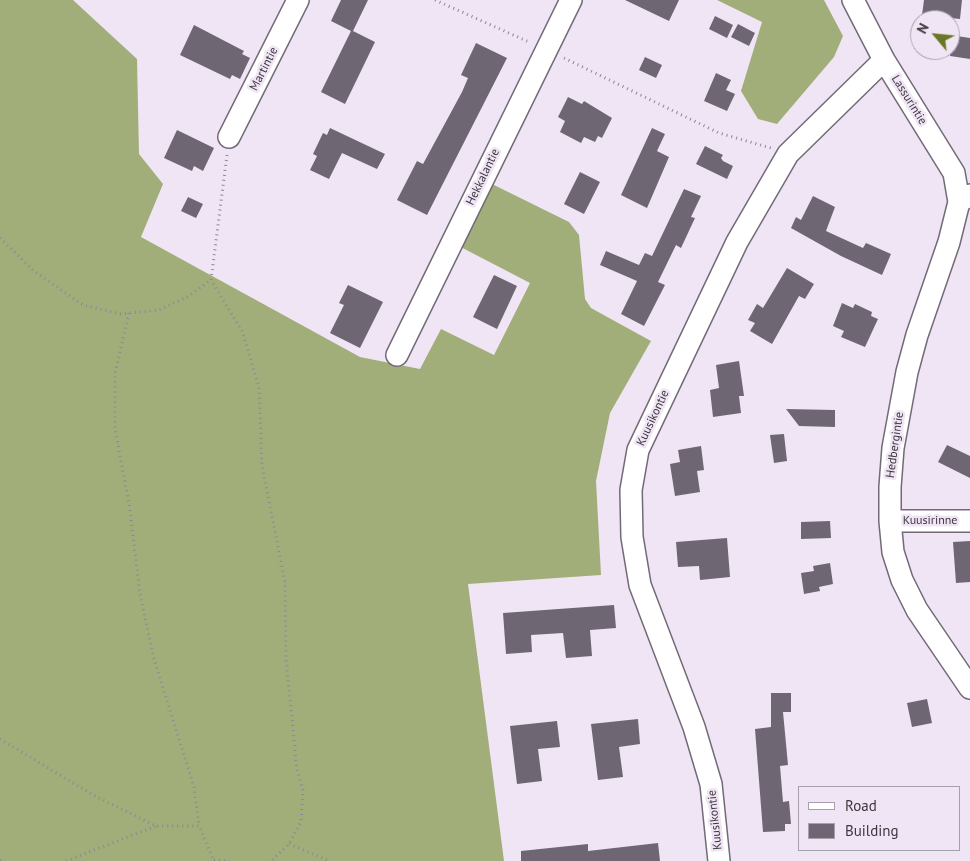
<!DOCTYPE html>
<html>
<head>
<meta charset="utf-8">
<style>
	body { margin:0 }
	#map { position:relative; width:970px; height:861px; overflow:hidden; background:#f0e5f4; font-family:"PT Sans",sans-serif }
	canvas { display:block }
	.legend { position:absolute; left:798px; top:786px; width:162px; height:65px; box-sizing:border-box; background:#f0e5f4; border:1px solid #a89fab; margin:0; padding:6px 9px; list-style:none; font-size:15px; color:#3b373d }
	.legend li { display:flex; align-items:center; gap:10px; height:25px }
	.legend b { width:25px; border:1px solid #a89fab }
	.north { position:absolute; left:910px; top:10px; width:50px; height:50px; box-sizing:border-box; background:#f0e5f4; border:1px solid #a89fab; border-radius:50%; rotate:298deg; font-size:14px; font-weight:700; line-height:20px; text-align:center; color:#3b373d }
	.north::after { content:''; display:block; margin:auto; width:18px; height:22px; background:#697825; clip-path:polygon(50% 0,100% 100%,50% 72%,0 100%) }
</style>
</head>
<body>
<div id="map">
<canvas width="970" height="861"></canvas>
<ul class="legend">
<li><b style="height:6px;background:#fff"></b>Road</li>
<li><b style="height:14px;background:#6f6673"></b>Building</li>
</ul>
<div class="north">N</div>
</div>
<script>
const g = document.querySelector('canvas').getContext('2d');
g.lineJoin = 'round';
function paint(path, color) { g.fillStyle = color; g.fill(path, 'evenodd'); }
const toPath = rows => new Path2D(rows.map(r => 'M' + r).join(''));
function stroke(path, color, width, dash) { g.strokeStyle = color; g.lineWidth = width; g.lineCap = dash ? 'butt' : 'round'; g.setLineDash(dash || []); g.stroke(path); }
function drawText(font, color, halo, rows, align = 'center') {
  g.font = font + ' "PT Sans",sans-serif'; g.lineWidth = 5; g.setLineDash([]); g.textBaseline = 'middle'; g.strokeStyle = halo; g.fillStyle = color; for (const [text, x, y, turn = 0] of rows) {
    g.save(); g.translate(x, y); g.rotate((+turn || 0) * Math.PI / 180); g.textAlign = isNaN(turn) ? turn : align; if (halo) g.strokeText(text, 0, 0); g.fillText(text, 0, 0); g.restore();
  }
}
const forest = toPath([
	[0,0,73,0,137,59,139,154,163,184,141,237,360,357,420,369,441,329,494,355,530,283,453,243,492,184,569,222,579,235,585,299,591,308,651,341,610,413,596,481,601,575,468,584,504,861,0,861],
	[717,0,824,0,843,36,834,57,777,124,758,119,741,91,762,22]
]);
const building = toPath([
	[341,0,368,0,353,31,375,42,345,104,321,92,351,31,331,21],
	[625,0,679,0,669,21],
	[924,0,962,0,960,19,922,15],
	[715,16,733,25,727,38,709,29],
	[738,24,755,33,749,46,731,37],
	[194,25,244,51,242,54,250,58,240,79,232,75,230,79,180,55],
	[950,35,970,38,970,59,950,56],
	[476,43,507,58,427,215,397,200,417,161,423,164,462,92,468,78,461,75],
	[645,57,662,65,656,78,639,70],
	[716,73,731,80,726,90,735,94,727,111,704,101],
	[568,97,582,104,584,101,612,118,602,138,598,136,595,142,584,137,581,143,560,132,565,121,558,117],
	[330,128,385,154,377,169,342,153,329,179,310,170,317,156,313,154,323,133,327,135],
	[652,128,665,134,657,151,669,157,647,208,621,195],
	[177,130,214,148,203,171,194,166,192,171,164,158],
	[705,146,723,155,721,158,723,161,733,166,727,179,696,164],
	[580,172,600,182,584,214,564,204],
	[684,189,701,196,691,217,695,218,681,248,676,245,658,282,665,285,644,326,621,314,637,281,600,265,606,251,639,265,645,253,652,256],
	[813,196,835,207,826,231,863,248,866,243,891,254,882,275,841,256,791,228,796,217,801,220],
	[188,197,203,204,196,218,181,211],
	[787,268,814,284,805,299,799,296,772,344,750,331,755,323,748,320,757,304,763,308],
	[494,275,517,286,497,329,473,317],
	[348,285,383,302,360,348,330,333,344,305,339,303],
	[842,303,853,308,855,304,872,312,871,316,878,319,865,347,841,337,844,331,833,326],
	[739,361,744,396,739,396,741,413,713,417,710,390,719,388,716,365],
	[786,409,835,410,835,427,799,426],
	[784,434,787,461,774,463,770,435],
	[947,445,970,456,970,478,938,462],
	[701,446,704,470,697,471,700,492,675,496,670,464,680,462,678,450],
	[830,521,831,538,801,539,801,522],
	[727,538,730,577,700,580,699,566,678,567,676,542],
	[970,541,970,582,956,583,953,542],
	[830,563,833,584,819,587,820,591,804,594,801,573,814,571,813,566],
	[614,605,616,628,590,630,592,656,566,658,563,633,531,635,532,652,506,654,503,613],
	[771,693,791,693,791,712,783,712,788,765,780,766,783,802,789,801,791,824,785,824,785,831,763,832,755,729,771,727],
	[927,699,932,723,912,727,907,703],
	[638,719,640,744,619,747,623,777,598,780,591,724],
	[557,721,560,747,538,749,542,781,517,784,510,726],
	[658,843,660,861,521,861,521,851,588,844,588,851]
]);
const path = toPath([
	[435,0,529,42],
	[564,58,719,133,771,148],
	[227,155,211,280,242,331,259,387,262,466,285,582,286,658,297,770,303,790,301,822,289,844,271,861],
	[0,238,34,271,83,305,121,314,159,310,187,297,211,280],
	[129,313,115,373,115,428,130,510,140,594,154,659,194,787,199,826],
	[0,739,93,795,156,826,199,826,214,861],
	[289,844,330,861],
	[0,860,1,861],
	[214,860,226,861],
	[66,861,156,826]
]);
const minor = toPath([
	[853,0,884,60,954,173,959,202],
	[229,137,298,0],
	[970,195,959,202,949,242,917,335,907,372,893,448,890,487,890,521,893,552,902,580,917,610,970,688],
	[397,355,571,0],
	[890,521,970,521],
	[719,861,711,784,694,727,640,585,632,537,631,490,638,450,737,242,788,154,884,60]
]);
const streetNames = [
	["Martintie",264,69,-63],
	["Lassurintie",909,100,58],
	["Hekkalantie",483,177,-64],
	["Kuusikontie",653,418,-65],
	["Hedbergintie",895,445,-82],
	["Kuusirinne",930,521],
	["Kuusikontie",715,820,-96]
];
paint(forest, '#a2ae7a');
paint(building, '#6f6673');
stroke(minor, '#736a77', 24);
stroke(path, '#8f8792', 3, [1, 4]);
stroke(minor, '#fff', 21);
drawText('12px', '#3b373d', '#f0e5f4', streetNames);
</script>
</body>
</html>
